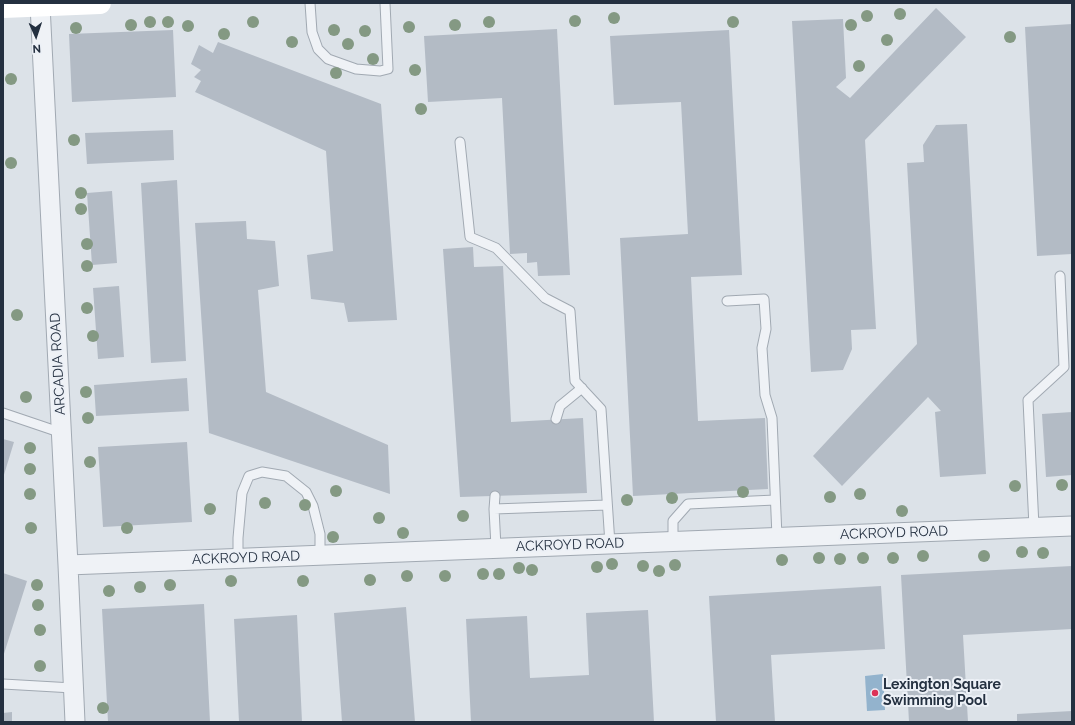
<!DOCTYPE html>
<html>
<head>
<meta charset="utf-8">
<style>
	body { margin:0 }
	#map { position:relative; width:1075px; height:725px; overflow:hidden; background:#dce2e8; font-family:Raleway,sans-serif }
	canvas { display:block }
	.frame { position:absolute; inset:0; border:4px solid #243040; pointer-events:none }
	.north { position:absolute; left:16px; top:16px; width:40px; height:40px; -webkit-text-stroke:3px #ecf0f6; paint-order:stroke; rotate:177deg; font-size:11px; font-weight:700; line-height:16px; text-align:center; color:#243040 }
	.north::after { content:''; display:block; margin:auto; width:14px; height:18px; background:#243040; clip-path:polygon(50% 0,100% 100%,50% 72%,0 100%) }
</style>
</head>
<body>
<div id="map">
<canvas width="1075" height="725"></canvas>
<div class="frame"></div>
<div class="north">N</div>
</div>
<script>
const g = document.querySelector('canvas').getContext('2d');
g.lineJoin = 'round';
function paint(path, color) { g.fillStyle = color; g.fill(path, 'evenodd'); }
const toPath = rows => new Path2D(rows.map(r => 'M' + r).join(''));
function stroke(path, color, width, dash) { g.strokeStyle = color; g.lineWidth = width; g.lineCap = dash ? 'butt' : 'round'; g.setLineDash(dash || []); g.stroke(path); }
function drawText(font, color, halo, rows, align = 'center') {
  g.font = font + ' Raleway,sans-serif'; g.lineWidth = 4; g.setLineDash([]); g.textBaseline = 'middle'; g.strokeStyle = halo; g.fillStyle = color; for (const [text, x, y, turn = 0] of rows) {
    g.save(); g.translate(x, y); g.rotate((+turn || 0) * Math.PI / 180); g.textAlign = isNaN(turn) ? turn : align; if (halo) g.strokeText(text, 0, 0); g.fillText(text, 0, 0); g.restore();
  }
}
const water = toPath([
	[883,674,885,710,867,711,865,676]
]);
const building = toPath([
	[936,8,966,37,865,140,876,329,851,330,852,349,843,370,811,372,792,21,843,19,846,78,836,87,850,98],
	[1072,24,1072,254,1037,256,1025,27],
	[557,29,570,275,538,276,537,262,527,263,527,253,510,254,502,98,428,102,424,36],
	[173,30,176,97,72,102,69,34],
	[729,30,742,275,691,277,698,421,765,418,768,489,633,496,620,238,688,234,681,102,614,105,610,36],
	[218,42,381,104,397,320,348,322,344,303,311,299,307,255,333,251,326,151,195,92,201,81,194,77,201,70,191,64,199,45,213,53],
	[967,124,986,474,940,477,935,412,941,411,928,397,842,486,813,456,917,344,907,163,924,162,923,145,936,125],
	[173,130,174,160,87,164,85,133],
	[177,180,186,361,151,363,141,183],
	[112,191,117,263,92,265,87,193],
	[246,221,247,239,275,241,279,286,258,290,266,392,388,445,390,494,209,433,195,223],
	[473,247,474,267,503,266,511,422,583,418,587,493,460,497,443,249],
	[119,286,124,357,98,359,93,288],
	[187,378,189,411,96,416,94,385],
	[1072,412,1072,475,1046,477,1042,414],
	[3,439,14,442,3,478],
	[187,442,192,522,103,527,98,447],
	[1072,566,1072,629,963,635,968,722,909,722,901,575],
	[3,573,27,581,3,657],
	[881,586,885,649,771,655,775,722,716,722,709,596],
	[204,604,210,722,108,722,102,609],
	[406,607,415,722,342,722,334,613],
	[648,610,654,722,471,722,466,619,527,616,530,678,589,675,586,613],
	[297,615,302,722,239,722,234,619],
	[1072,711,1072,722,1017,722,1017,714],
	[12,712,12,722,3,722,3,713]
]);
const service = toPath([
	[310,3,312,32,318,49,328,59,356,69,380,71,388,69,385,3],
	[460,142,470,237,496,248,545,298,570,311,575,381,601,409,610,544],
	[727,301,764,299,766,329,762,348,765,395,772,418,777,537],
	[3,413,62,433],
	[556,419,560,406,582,388],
	[494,509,495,496],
	[1034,527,1028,400,1064,367,1060,276],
	[673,541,673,521,688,504,775,500],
	[496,547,494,509,607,505],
	[238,558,238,538,242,493,249,476,262,472,286,476,306,492,313,506,320,534,320,555],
	[3,684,73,688]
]);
const minor = toPath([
	[40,5,68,565,75,722],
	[68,565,1072,526]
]);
const secondary = toPath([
	[3,7,100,3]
]);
const trees = [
	[900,14],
	[867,16],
	[614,18],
	[575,21],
	[150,22],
	[168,22],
	[253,22],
	[489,22],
	[733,22],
	[131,25],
	[455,25],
	[851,25],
	[188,26],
	[409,27],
	[76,28],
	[334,30],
	[365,31],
	[224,34],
	[1010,37],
	[887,40],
	[292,42],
	[348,44],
	[373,59],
	[859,66],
	[415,70],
	[336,73],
	[11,79],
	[421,109],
	[74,140],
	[11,163],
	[81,193],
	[81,209],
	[87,244],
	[87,266],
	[87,308],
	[17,315],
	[93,336],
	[86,392],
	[26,397],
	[88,418],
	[30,448],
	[90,462],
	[30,469],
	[1062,485],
	[1015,486],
	[336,491],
	[743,492],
	[30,494],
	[860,494],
	[830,497],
	[672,498],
	[627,500],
	[265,503],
	[305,505],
	[210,509],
	[902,511],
	[463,516],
	[379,518],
	[31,528],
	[127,528],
	[403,533],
	[333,537],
	[1022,552],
	[1043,553],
	[923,556],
	[984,556],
	[819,558],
	[863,558],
	[893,558],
	[840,559],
	[782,560],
	[612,564],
	[675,565],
	[643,566],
	[597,567],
	[519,568],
	[532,570],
	[659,571],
	[483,574],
	[499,574],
	[407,576],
	[445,576],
	[370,580],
	[231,581],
	[303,581],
	[37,585],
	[170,585],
	[140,587],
	[109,591],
	[38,605],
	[40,630],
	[40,666],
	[103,708]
];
const markers = [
	[875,693,4,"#dd3257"]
];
const streetNames = [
	["ARCADIA ROAD",58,364,-93],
	["ACKROYD ROAD",894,533,-2],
	["ACKROYD ROAD",570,545,-2],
	["ACKROYD ROAD",246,558,-2]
];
const poiNames = [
	["Lexington Square",883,685],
	["Swimming Pool",883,701]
];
paint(water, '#93b3cd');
paint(building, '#b3bbc5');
stroke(service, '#a1a9b2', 11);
stroke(minor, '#a1a9b2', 21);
stroke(service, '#eff2f6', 9);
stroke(minor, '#eff2f6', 19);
stroke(secondary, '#fff', 22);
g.fillStyle = '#849983';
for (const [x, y] of trees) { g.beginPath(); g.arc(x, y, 6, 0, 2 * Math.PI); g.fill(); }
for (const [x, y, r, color] of markers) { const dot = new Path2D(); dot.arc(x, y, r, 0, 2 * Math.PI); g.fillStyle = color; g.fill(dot); stroke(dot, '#ecf0f6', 1.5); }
drawText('14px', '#243040', '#ecf0f6', streetNames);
drawText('bold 14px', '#243040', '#ecf0f6', poiNames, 'left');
</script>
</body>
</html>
